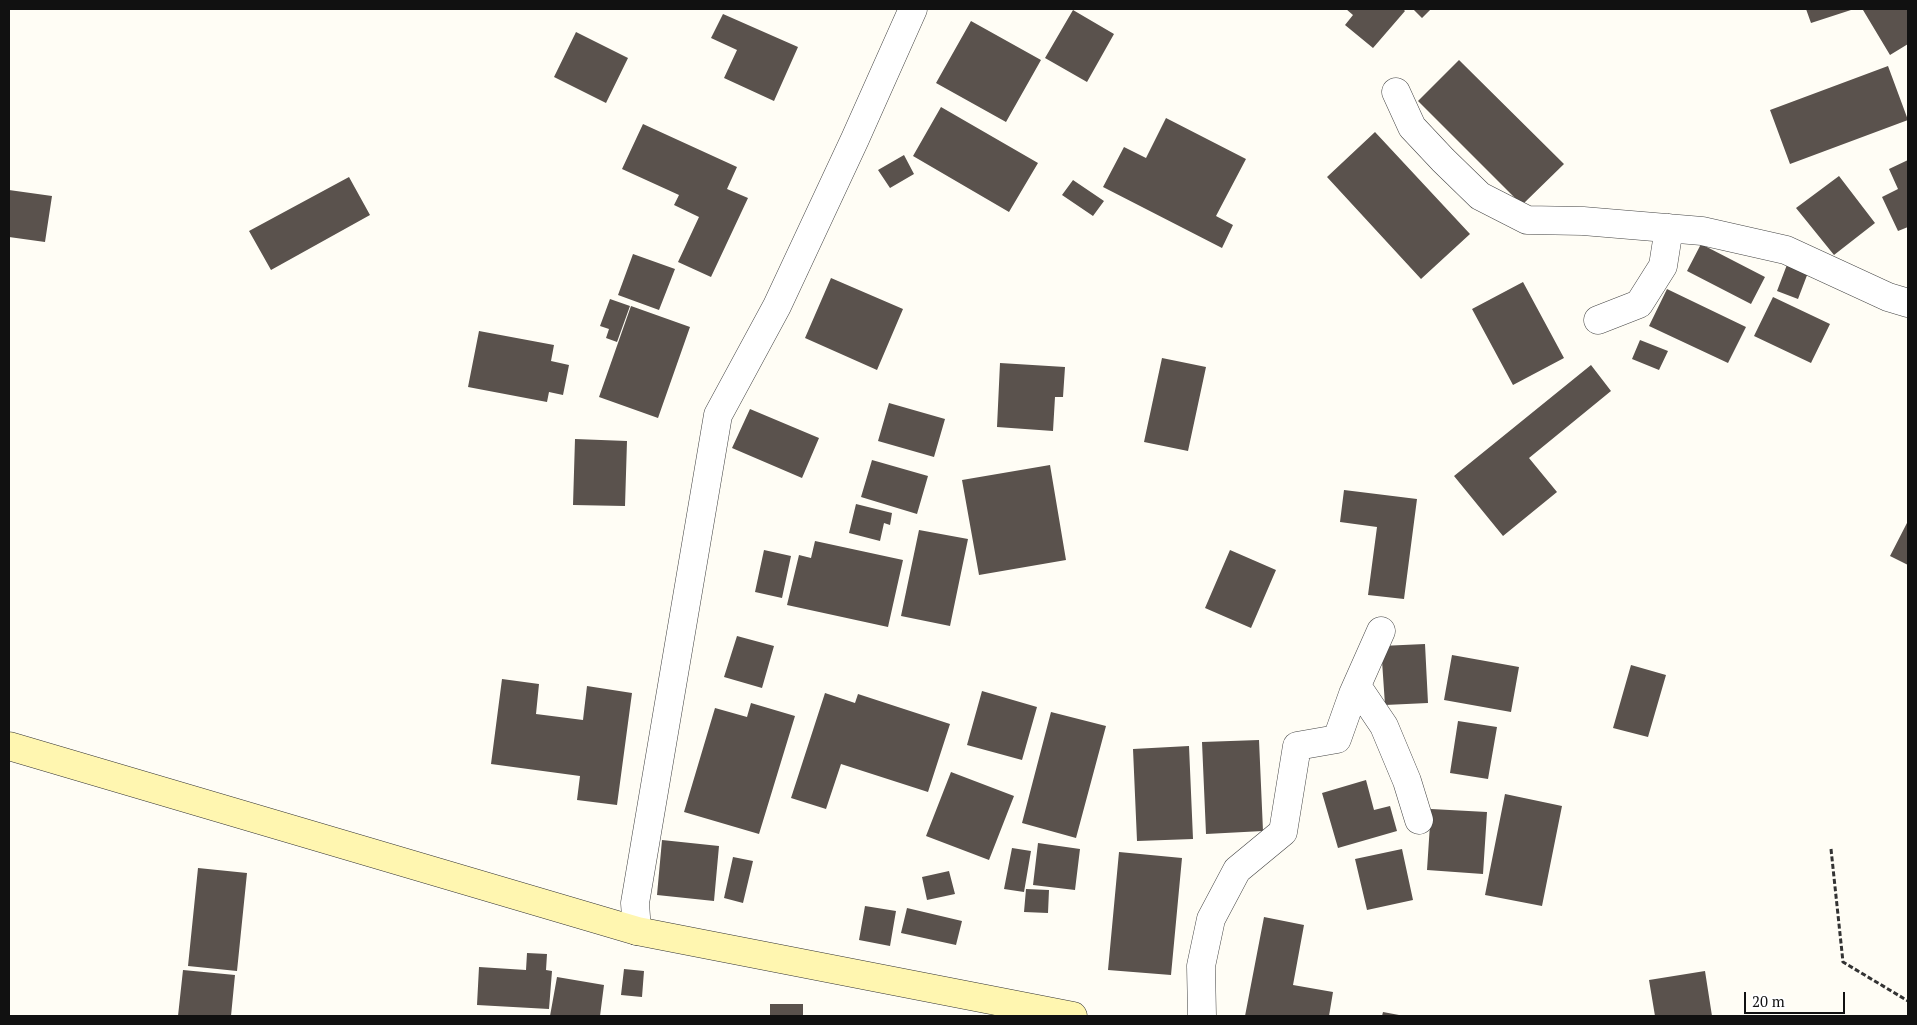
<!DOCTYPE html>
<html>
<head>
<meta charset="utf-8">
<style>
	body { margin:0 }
	#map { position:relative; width:1917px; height:1025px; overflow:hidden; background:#fffdf5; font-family:"PT Serif",serif }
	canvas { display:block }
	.frame { position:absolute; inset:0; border:10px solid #111; pointer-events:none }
	.scale { position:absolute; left:1744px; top:992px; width:101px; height:22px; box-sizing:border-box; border:2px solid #111; border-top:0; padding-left:6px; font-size:15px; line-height:18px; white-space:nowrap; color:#111; -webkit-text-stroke:4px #fff; paint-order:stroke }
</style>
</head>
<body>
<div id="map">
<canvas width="1917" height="1025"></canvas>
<div class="frame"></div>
<div class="scale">20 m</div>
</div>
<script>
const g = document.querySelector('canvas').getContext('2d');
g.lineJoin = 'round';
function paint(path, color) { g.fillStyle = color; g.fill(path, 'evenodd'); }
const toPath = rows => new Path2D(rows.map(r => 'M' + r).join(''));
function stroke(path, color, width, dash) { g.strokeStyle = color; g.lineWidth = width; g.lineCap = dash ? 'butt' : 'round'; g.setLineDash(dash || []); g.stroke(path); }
const building = toPath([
	[1346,9,1403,9,1405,11,1373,48,1345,25,1353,15],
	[1413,9,1431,9,1422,18],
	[1806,9,1851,9,1851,10,1811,23],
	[1865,9,1908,9,1908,44,1890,55,1863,10],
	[1073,10,1114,34,1087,82,1045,58],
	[723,14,798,47,774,101,724,78,737,50,711,38],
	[971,21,1041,60,1006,122,936,83],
	[576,32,628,58,606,103,554,77],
	[1459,60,1564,164,1522,205,1418,101],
	[1888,66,1908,120,1790,164,1770,110],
	[941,107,1038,163,1009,212,913,156],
	[1166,118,1246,159,1216,216,1233,225,1222,248,1103,187,1124,147,1146,158],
	[643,124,737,167,727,189,748,198,711,277,678,262,699,217,674,205,679,195,622,169],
	[1375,132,1470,234,1421,279,1327,177],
	[904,155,914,174,890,188,878,170],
	[1908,160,1908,227,1898,231,1882,197,1898,189,1889,169],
	[1839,176,1875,223,1834,255,1796,208],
	[349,177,370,215,271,270,249,231],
	[1073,180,1104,201,1093,216,1062,195],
	[9,190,52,196,45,242,9,237],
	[1701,244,1765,277,1751,304,1687,271],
	[633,254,675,269,659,310,618,295],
	[1788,262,1809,270,1798,299,1777,291],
	[831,278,903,309,877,370,805,338],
	[1523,282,1564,358,1513,385,1472,309],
	[1667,289,1746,327,1728,363,1649,326],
	[1773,297,1830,324,1811,363,1754,336],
	[610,299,630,306,617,342,606,338,609,329,600,326],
	[631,306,690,327,658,418,599,397],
	[479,331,554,345,551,361,569,365,563,395,549,392,547,402,468,387],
	[1640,340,1668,351,1659,370,1632,359],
	[1162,358,1206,367,1188,451,1144,442],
	[1000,363,1065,367,1063,397,1055,397,1053,431,997,427],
	[1591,365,1611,391,1529,458,1557,492,1503,536,1454,476],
	[889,403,945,419,934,457,878,441],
	[750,409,819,438,802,478,732,448],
	[575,439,627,441,625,506,573,505],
	[872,460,928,476,917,514,861,497],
	[1050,465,1066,560,979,575,962,480],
	[1344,490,1417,499,1404,599,1368,595,1377,527,1340,522],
	[856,504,892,513,890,525,884,523,880,541,849,533],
	[1908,521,1908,565,1890,556],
	[919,530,968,539,950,626,901,616],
	[815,541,903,560,888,627,787,605,799,555,811,558],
	[764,550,791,556,782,598,755,592],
	[1230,550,1276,570,1251,628,1205,608],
	[737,636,774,646,762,688,724,677],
	[1425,644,1428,703,1385,705,1381,646],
	[1452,655,1519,667,1511,712,1444,700],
	[1631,665,1666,675,1648,737,1613,728],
	[502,679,539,684,536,714,583,720,587,686,632,693,617,805,577,800,580,776,491,764],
	[982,691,1037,707,1022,760,967,745],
	[825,693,855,703,858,694,950,724,928,792,841,764,826,809,791,798],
	[751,703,795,716,759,834,684,812,715,708,747,717],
	[1051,712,1106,726,1076,838,1022,823],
	[1458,721,1497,727,1488,779,1450,773],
	[1259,740,1263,831,1206,834,1202,742],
	[1189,746,1193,839,1137,841,1133,749],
	[951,772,1014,796,989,860,926,836],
	[1366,780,1374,810,1390,806,1397,831,1338,848,1322,793],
	[1505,794,1562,806,1542,906,1485,895],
	[1431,809,1487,812,1483,874,1427,870],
	[662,840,719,846,714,901,657,895],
	[1038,843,1080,849,1075,890,1033,885],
	[1012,848,1031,851,1024,892,1004,889],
	[1402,849,1413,900,1367,910,1355,859],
	[1119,852,1182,858,1171,975,1108,970],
	[733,857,753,861,743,903,724,898],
	[198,868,247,873,237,971,188,966],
	[949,871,955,894,927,900,922,877],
	[1026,889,1049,890,1048,913,1024,912],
	[865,906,896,911,890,946,859,940],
	[907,908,962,921,956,945,901,933],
	[1264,917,1304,925,1293,985,1333,992,1329,1016,1245,1016],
	[527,953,547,954,546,970,552,971,549,1009,477,1005,479,967,526,970],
	[624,969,644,971,642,997,621,995],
	[183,970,235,975,231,1016,178,1016],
	[1705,971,1712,1016,1655,1016,1649,980],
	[557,977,604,985,600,1016,550,1016],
	[770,1004,803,1004,803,1016,770,1016],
	[1383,1012,1399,1015,1399,1016,1382,1016]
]);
const path = toPath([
	[1831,849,1843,962,1908,1001]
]);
const street = toPath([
	[1396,92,1412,127,1443,160,1480,196,1527,220,1583,221,1702,231,1786,250,1888,297,1908,303],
	[1598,320,1639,304,1663,266,1669,228],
	[1357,686,1384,726,1407,781,1419,820],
	[637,931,635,903,718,415,777,306,855,139,913,9],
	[1202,1016,1201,966,1211,919,1237,870,1283,832,1297,746,1337,739,1353,694,1381,631]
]);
const secondary = toPath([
	[9,746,637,931,1073,1016]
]);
paint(building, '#5a524d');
stroke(street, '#444', 29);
stroke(secondary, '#333', 29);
stroke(path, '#333', 3, [5, 2.5]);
stroke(street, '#fff', 28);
stroke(secondary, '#fff6b0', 28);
</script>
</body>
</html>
